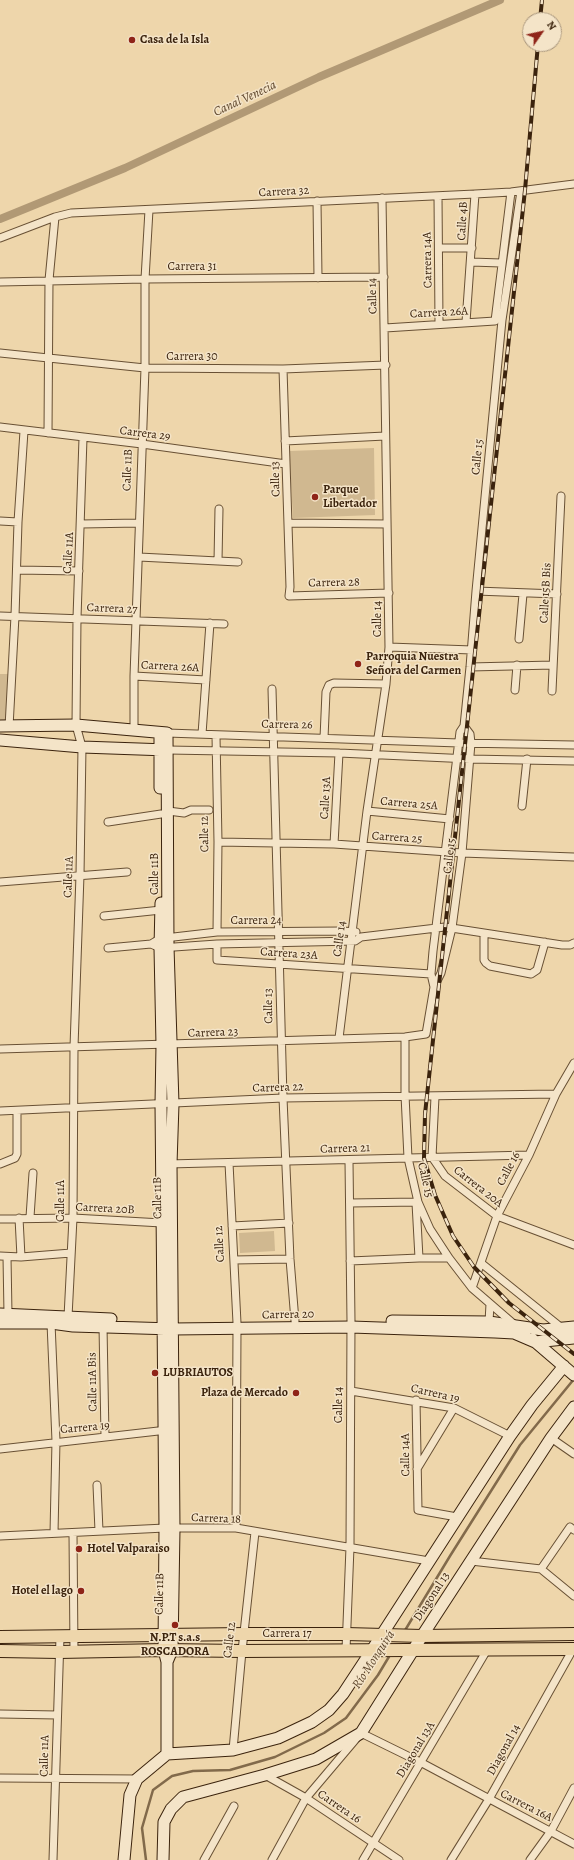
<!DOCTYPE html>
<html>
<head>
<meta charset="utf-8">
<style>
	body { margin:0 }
	#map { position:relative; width:574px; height:1860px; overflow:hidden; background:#eed6ab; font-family:Alegreya,serif }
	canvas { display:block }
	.north { position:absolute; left:522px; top:12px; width:40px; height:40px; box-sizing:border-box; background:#f4e4c8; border:1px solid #aa977d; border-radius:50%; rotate:56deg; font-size:11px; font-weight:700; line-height:16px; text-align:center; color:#3b230d }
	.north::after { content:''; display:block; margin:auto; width:14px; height:18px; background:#8f2418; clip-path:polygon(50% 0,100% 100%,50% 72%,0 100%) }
</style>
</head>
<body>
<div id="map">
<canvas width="574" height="1860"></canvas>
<div class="north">N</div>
</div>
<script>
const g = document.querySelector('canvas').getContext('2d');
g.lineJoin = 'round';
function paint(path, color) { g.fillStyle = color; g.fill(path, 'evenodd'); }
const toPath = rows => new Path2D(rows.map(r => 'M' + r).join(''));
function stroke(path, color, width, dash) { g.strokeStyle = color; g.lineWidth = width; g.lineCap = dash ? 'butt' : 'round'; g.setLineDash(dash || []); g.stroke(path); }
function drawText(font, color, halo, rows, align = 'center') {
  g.font = font + ' Alegreya,serif'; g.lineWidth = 3; g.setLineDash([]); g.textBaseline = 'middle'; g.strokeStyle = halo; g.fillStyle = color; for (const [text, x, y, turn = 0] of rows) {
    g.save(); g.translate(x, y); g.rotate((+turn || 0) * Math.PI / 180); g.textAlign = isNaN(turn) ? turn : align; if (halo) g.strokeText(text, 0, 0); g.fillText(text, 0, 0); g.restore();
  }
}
const green = toPath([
	[374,448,375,515,293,518,289,451],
	[0,674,8,674,7,720,0,720],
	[274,1231,275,1251,240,1253,239,1233]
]);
const stream = toPath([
	[404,1632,450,1556,520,1445,574,1379],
	[146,1860,142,1828,153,1790,172,1776,193,1771,230,1770,275,1757,324,1733,346,1718,378,1675,390,1655]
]);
const canal = toPath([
	[0,219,125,168,319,77,500,0]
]);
const street = toPath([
	[438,196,439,324],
	[317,201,318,278],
	[0,238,55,217,71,213,475,194,511,192,574,184],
	[439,248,472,248],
	[471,262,501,263],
	[0,282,145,279,384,277],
	[466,322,475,194],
	[385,328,495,321,511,192],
	[0,353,145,368,283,369,386,365],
	[283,369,290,587,289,596,389,593],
	[0,427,142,444,286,464],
	[48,433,49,280,55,217],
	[285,441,385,436],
	[0,521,18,522],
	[288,523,387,524],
	[81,524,139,523],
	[139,557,238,562],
	[218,561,219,509],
	[17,570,79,571],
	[476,591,557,594],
	[0,616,224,624],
	[519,639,523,594],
	[389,647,472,650],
	[470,667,553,665],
	[134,676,206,680],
	[272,689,283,1098,290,1259,295,1321],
	[515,690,517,665],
	[552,691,561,496],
	[9,727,15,616,18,522,24,431],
	[134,730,134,676,145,368,145,279,149,210],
	[167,733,459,743,574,745],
	[202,734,210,623],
	[216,736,218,842,217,932],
	[324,738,326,692,329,685,334,683,386,684],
	[168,750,339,753,470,759,574,761],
	[522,806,527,759],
	[168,811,184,813,191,810,209,810],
	[367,811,450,819],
	[108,822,161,814],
	[218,842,334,844,462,853,574,857],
	[334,844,339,753],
	[0,882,127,872],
	[104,916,161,910],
	[484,933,484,960,486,963,490,966,531,974,537,970,545,942],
	[165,938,217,932,342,931,356,932],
	[151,944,160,948,217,944,355,941,361,937,445,927,562,945,570,945,574,943],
	[217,944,217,960,431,974],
	[108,948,151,944,156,941],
	[434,987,441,973,452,928,462,853,471,743,470,734,464,726],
	[405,1037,405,1095,408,1158,418,1202,430,1229,449,1258,472,1288,516,1326],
	[339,1038,367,811,386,684,389,647,382,198],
	[0,1049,405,1037,426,1034,434,987,431,974,433,951,460,732,464,726,470,667,476,591,502,320,521,191],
	[435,1097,432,1157,445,1176,497,1216,574,1245],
	[0,1111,283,1098,556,1094],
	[229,1163,237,1323],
	[0,1164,15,1158,17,1154,17,1111],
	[168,1164,529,1155],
	[350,1203,418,1202],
	[416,1203,419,1258],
	[30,1217,33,1173],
	[19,1218,21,1257],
	[0,1219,73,1218,162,1223],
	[232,1226,289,1223],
	[0,1256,21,1257,71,1253],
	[7,1257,8,1314],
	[234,1260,290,1259],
	[350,1261,419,1258,449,1258],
	[481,1263,563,1329],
	[472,1288,497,1216,529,1155,556,1094,574,1063],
	[68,1317,73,1218,74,1047,80,875,82,747,76,725,77,618,83,438],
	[489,1322,490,1304],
	[51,1323,56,1441,54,1533],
	[103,1326,105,1437],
	[351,1391,454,1408,510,1436],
	[416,1400,418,1510,457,1517],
	[551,1438,574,1454],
	[0,1449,167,1430],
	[417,1469,454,1408],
	[97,1485,99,1531],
	[236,1528,237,1329],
	[73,1533,74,1652],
	[0,1536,165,1528,236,1528,429,1561],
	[471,1561,541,1569,574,1596],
	[541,1569,570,1527,574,1530],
	[346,1650,350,1547,351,1321,349,1161],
	[0,1714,57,1715],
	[233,1750,242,1651,255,1532],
	[265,1775,306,1798,399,1860],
	[0,1778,137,1779],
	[53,1860,60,1637],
	[204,1860,234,1806],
	[272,1860,306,1798,361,1733,422,1763,574,1844],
	[363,1860,487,1650],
	[451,1860,489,1799,573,1649],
	[530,1860,551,1831,574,1788]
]);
const secondary = toPath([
	[0,726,76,725,167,733,168,947,173,1104,171,1164,174,1529,172,1650,167,1662],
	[160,733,160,788],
	[0,740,82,747,167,750],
	[161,903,160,948,162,1045,161,1104,165,1528,164,1650,167,1662,167,1754],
	[0,1314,111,1319],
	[392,1321,489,1322,543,1330,574,1327],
	[0,1323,51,1323,73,1326,173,1329,351,1327,495,1332,514,1333,535,1342,574,1338],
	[532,1339,574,1375],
	[124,1860,130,1795,137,1779,167,1754,233,1750,278,1738,312,1722,329,1710,343,1694,372,1650,510,1436,532,1405,564,1366],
	[163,1860,164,1822,171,1809,183,1797,265,1775,316,1759,361,1733,422,1636,551,1438,574,1407]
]);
const primary = toPath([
	[0,1637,244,1634,346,1634,422,1636,574,1634],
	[0,1651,59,1652,164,1650,242,1651,574,1649]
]);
const rail = toPath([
	[540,20,542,0],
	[538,44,525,190,425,1114,424,1158,435,1195,453,1236,474,1267,509,1303,574,1354]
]);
const markers = [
	[132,40,4,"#8f2418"],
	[315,497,4,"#8f2418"],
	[358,664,4,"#8f2418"],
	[155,1373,4,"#8f2418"],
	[296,1393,4,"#8f2418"],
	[79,1549,4,"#8f2418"],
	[81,1591,4,"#8f2418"],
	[175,1625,4,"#8f2418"]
];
const poiNames = [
	["Casa de la Isla",140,40],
	["Parque",323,490],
	["Libertador",323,504],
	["Parroquia Nuestra",366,657],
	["Señora del Carmen",366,671],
	["LUBRIAUTOS",163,1373],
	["Plaza de Mercado",288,1393,"right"],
	["Hotel Valparaiso",87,1549],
	["Hotel el lago",73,1591,"right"],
	["N.P.T s.a.s",175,1638,"center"],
	["ROSCADORA",175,1652,"center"]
];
const streetNames = [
	["Carrera 32",284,192,-3],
	["Calle 4B",463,221,-87],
	["Carrera 14A",428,260,-91],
	["Carrera 31",192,267],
	["Calle 14",373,296,-92],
	["Carrera 26A",439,313,-3],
	["Carrera 30",192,357],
	["Carrera 29",145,434,7],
	["Calle 15",478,457,-84],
	["Calle 11B",128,470,-88],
	["Calle 13",276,479,-92],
	["Calle 11A",69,553,-87],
	["Carrera 28",334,583,-1],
	["Calle 15B Bis",546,593,-87],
	["Carrera 27",112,609,2],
	["Calle 14",378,619,-90],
	["Carrera 26A",170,667,3],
	["Carrera 26",287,725,1],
	["Calle 13A",326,798,-87],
	["Carrera 25A",409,804,5],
	["Calle 12",205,834,-91],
	["Carrera 25",397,838,4],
	["Calle 15",450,856,-83],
	["Calle 11B",155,874,-90],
	["Calle 11A",69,877,-88],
	["Carrera 24",256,921],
	["Calle 14",340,939,-82],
	["Carrera 23A",289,954,4],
	["Calle 13",269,1006,-91],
	["Carrera 23",213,1033,-2],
	["Carrera 22",278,1088,-2],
	["Carrera 21",345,1149,-2],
	["Calle 16",509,1169,-62],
	["Calle 15",425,1180,77],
	["Carrera 20A",478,1187,38],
	["Calle 11B",158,1198,-91],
	["Calle 11A",61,1201,-90],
	["Carrera 20B",105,1209,3],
	["Calle 12",220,1244,-93],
	["Carrera 20",288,1315,-1],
	["Calle 11A Bis",93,1382,-91],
	["Carrera 19",435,1394,13],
	["Calle 14",339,1405,-90],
	["Carrera 19",85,1428,-5],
	["Calle 14A",406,1455,-91],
	["Carrera 18",216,1519,2],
	["Calle 11B",160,1594,-89],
	["Diagonal 13",432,1597,-57],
	["Carrera 17",287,1634],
	["Calle 12",230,1640,-83],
	["Diagonal 13A",416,1750,-59],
	["Diagonal 14",504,1750,-61],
	["Calle 11A",45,1756,-89],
	["Carrera 16A",526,1806,27],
	["Carrera 16",339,1807,34]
];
const waterNames = [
	["Canal Venecia",245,99,-25],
	["Río Monquirá",374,1660,-57]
];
paint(green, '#d0b890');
stroke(stream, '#826a4b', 2.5);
stroke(canal, '#b19975', 8);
stroke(street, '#685034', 9);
stroke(secondary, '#3b230d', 13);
stroke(primary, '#3b230d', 14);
stroke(street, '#f4e4c8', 7);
stroke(secondary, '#f4e4c8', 11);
stroke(primary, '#eed6ab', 12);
stroke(rail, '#3b230d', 4);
stroke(rail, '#f4e4c8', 2.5, [8]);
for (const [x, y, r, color] of markers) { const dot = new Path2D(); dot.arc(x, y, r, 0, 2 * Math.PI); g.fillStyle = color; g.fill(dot); stroke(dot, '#f4e4c8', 1.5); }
drawText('bold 12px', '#3b230d', '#f4e4c8', poiNames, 'left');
drawText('12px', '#3b230d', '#f4e4c8', streetNames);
drawText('italic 13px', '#5e462c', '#f4e4c8', waterNames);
</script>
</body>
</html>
